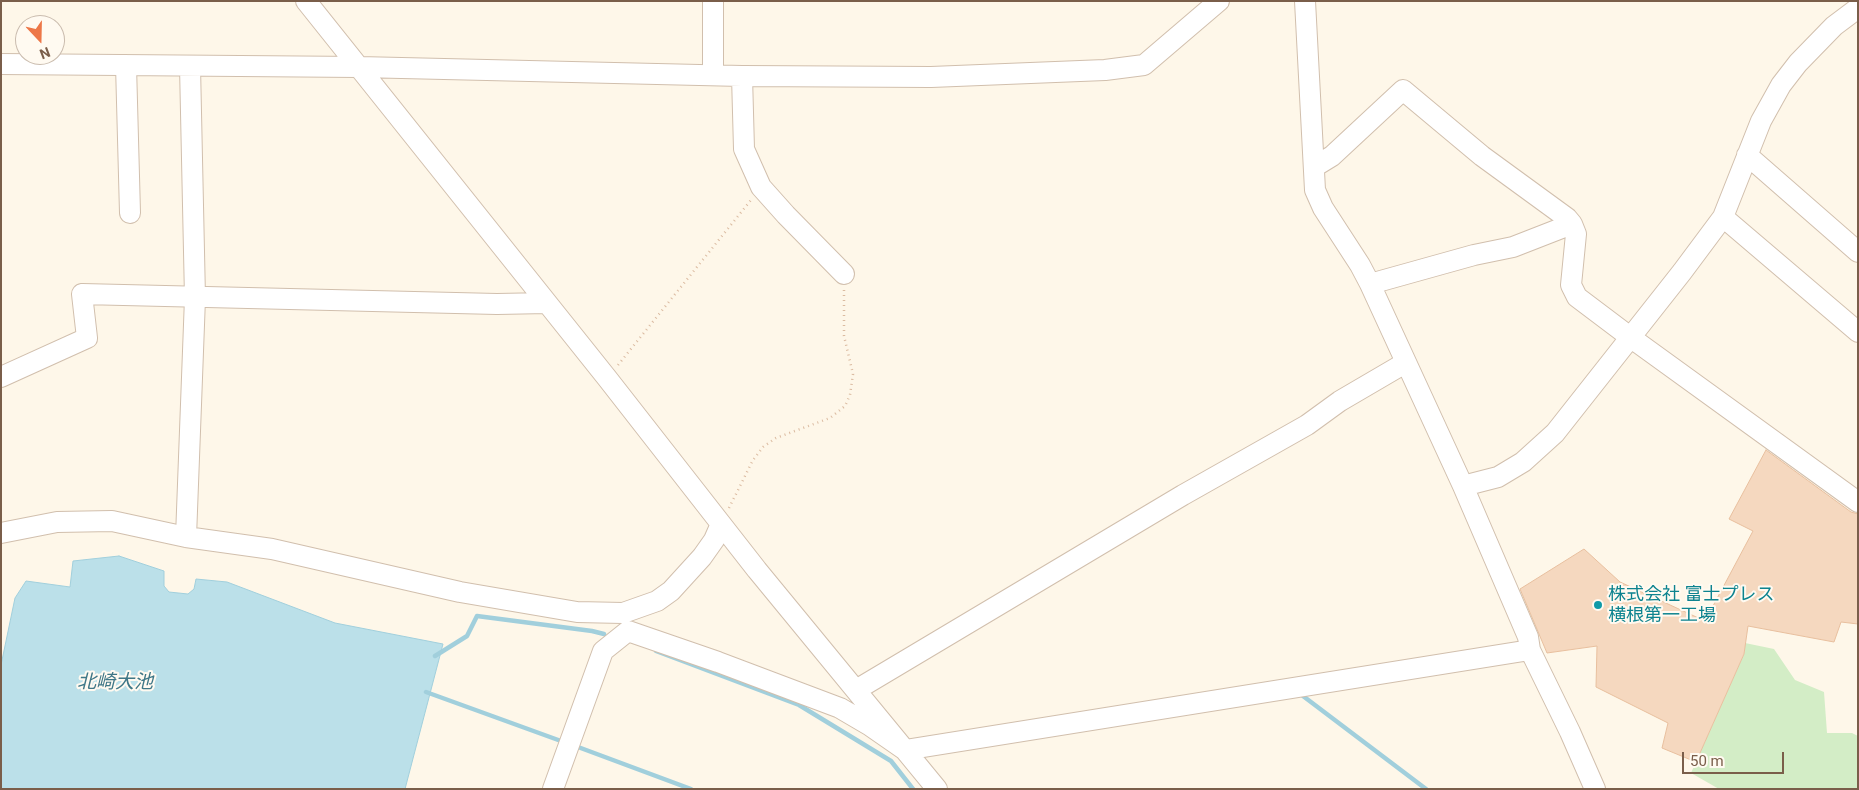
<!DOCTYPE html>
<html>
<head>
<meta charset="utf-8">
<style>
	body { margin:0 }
	#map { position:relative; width:1859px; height:790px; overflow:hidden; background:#fef7e9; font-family:Roboto,sans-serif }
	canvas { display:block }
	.frame { position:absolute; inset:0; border:2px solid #7a5e4a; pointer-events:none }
	.north { position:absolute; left:15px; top:15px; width:50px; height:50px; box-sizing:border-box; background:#fffaf1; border:1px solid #cabcae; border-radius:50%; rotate:159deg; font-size:14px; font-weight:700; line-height:20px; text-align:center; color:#7a5e4a }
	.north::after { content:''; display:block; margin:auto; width:18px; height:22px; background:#ed7748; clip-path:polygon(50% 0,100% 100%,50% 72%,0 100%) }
	.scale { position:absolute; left:1682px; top:752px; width:102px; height:22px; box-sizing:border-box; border:2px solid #7a5e4a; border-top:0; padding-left:6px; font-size:15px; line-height:18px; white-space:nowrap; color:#7a5e4a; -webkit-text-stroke:4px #fffaf1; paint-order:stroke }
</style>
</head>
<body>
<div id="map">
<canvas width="1859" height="790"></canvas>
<div class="frame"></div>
<div class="north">N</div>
<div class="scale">50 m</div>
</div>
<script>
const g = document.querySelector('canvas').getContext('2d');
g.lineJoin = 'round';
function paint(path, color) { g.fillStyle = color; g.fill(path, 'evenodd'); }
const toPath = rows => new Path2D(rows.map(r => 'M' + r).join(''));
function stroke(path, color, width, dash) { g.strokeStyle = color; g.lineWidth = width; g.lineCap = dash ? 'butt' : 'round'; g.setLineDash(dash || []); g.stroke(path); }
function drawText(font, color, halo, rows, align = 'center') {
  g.font = font + ' Roboto,"Noto Sans JP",sans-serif'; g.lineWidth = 4; g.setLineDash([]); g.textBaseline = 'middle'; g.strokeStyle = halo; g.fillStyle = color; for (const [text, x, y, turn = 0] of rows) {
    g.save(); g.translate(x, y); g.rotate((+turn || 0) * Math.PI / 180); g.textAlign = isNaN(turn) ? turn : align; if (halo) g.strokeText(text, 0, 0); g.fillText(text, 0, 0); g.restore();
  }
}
const green = toPath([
	[1745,643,1774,649,1795,680,1824,692,1827,733,1852,733,1858,736,1858,789,1719,789,1691,773,1744,654]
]);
const water = toPath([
	[119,556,164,571,164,586,169,592,188,594,194,589,196,579,227,582,335,623,443,644,405,789,1,789,1,665,15,598,26,581,70,587,73,561,119,556]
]);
const stream = toPath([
	[656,651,799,705,891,761,913,789],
	[435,656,467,636,477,616,592,631,604,634],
	[426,692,561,741],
	[1303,696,1426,789],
	[578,747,691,789]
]);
const building = toPath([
	[1766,450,1851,512,1858,514,1858,624,1841,622,1834,642,1748,626,1744,654,1696,762,1662,748,1668,723,1596,687,1597,646,1547,653,1520,589,1584,549,1620,582,1705,621,1753,531,1729,519,1766,450]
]);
const path = toPath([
	[618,365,751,200],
	[729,508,753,460,763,447,776,438,830,418,845,406,850,395,853,374,844,336,844,288]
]);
const minor = toPath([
	[306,1,607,378,757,570,937,789],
	[1305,1,1315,190,1323,208,1360,265,1370,284,1463,486,1528,637,1530,650,1570,732,1595,789],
	[1,64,359,67,742,76,931,77,1105,70,1144,65,1219,1],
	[126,65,130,213],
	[713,75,713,1],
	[742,76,744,149,761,187,786,215,844,274],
	[1747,155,1858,252],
	[1314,167,1332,156,1403,90,1482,156,1567,218,1572,224],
	[1723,217,1858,332],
	[1370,284,1474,255,1513,247,1572,224,1576,234,1571,285,1577,297,1630,337,1858,502],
	[1,377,87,338,82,294,497,304,547,303],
	[1463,486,1498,477,1523,462,1555,433,1682,272,1723,217,1761,121,1781,85,1798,63,1834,26,1858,8],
	[1,533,57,522,112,521,186,537,272,549,460,592,577,612,623,613,657,601,671,591,702,557,714,540,721,524],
	[186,537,195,298,190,66],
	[628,631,718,662,840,708,869,725,905,750,1530,650],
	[856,690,1183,495,1307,425,1340,401,1405,363],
	[553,789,603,651,628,631]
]);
const markers = [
	[1598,605,5,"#0f9aa8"]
];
const cultureNames = [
	["株式会社 富士プレス",1608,595],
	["横根第一工場",1608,616]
];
const waterNames = [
	["北崎大池",115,683]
];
paint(green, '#d3edc6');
paint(water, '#bbe0e9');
stroke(water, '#a1cfdc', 1);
stroke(stream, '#a1cfdc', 4.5);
paint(building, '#f5d8bf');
stroke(building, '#e8bf9e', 1);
stroke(minor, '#d1bfad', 22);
stroke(path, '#dbbba1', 2.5, [1, 4]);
stroke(minor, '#fff', 20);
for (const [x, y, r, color] of markers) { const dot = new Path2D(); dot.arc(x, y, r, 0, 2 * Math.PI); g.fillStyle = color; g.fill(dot); stroke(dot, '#fffaf1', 2); }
drawText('18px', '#0d838f', '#fffaf1', cultureNames, 'left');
drawText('italic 19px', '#3f7787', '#fffaf1', waterNames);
</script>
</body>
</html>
